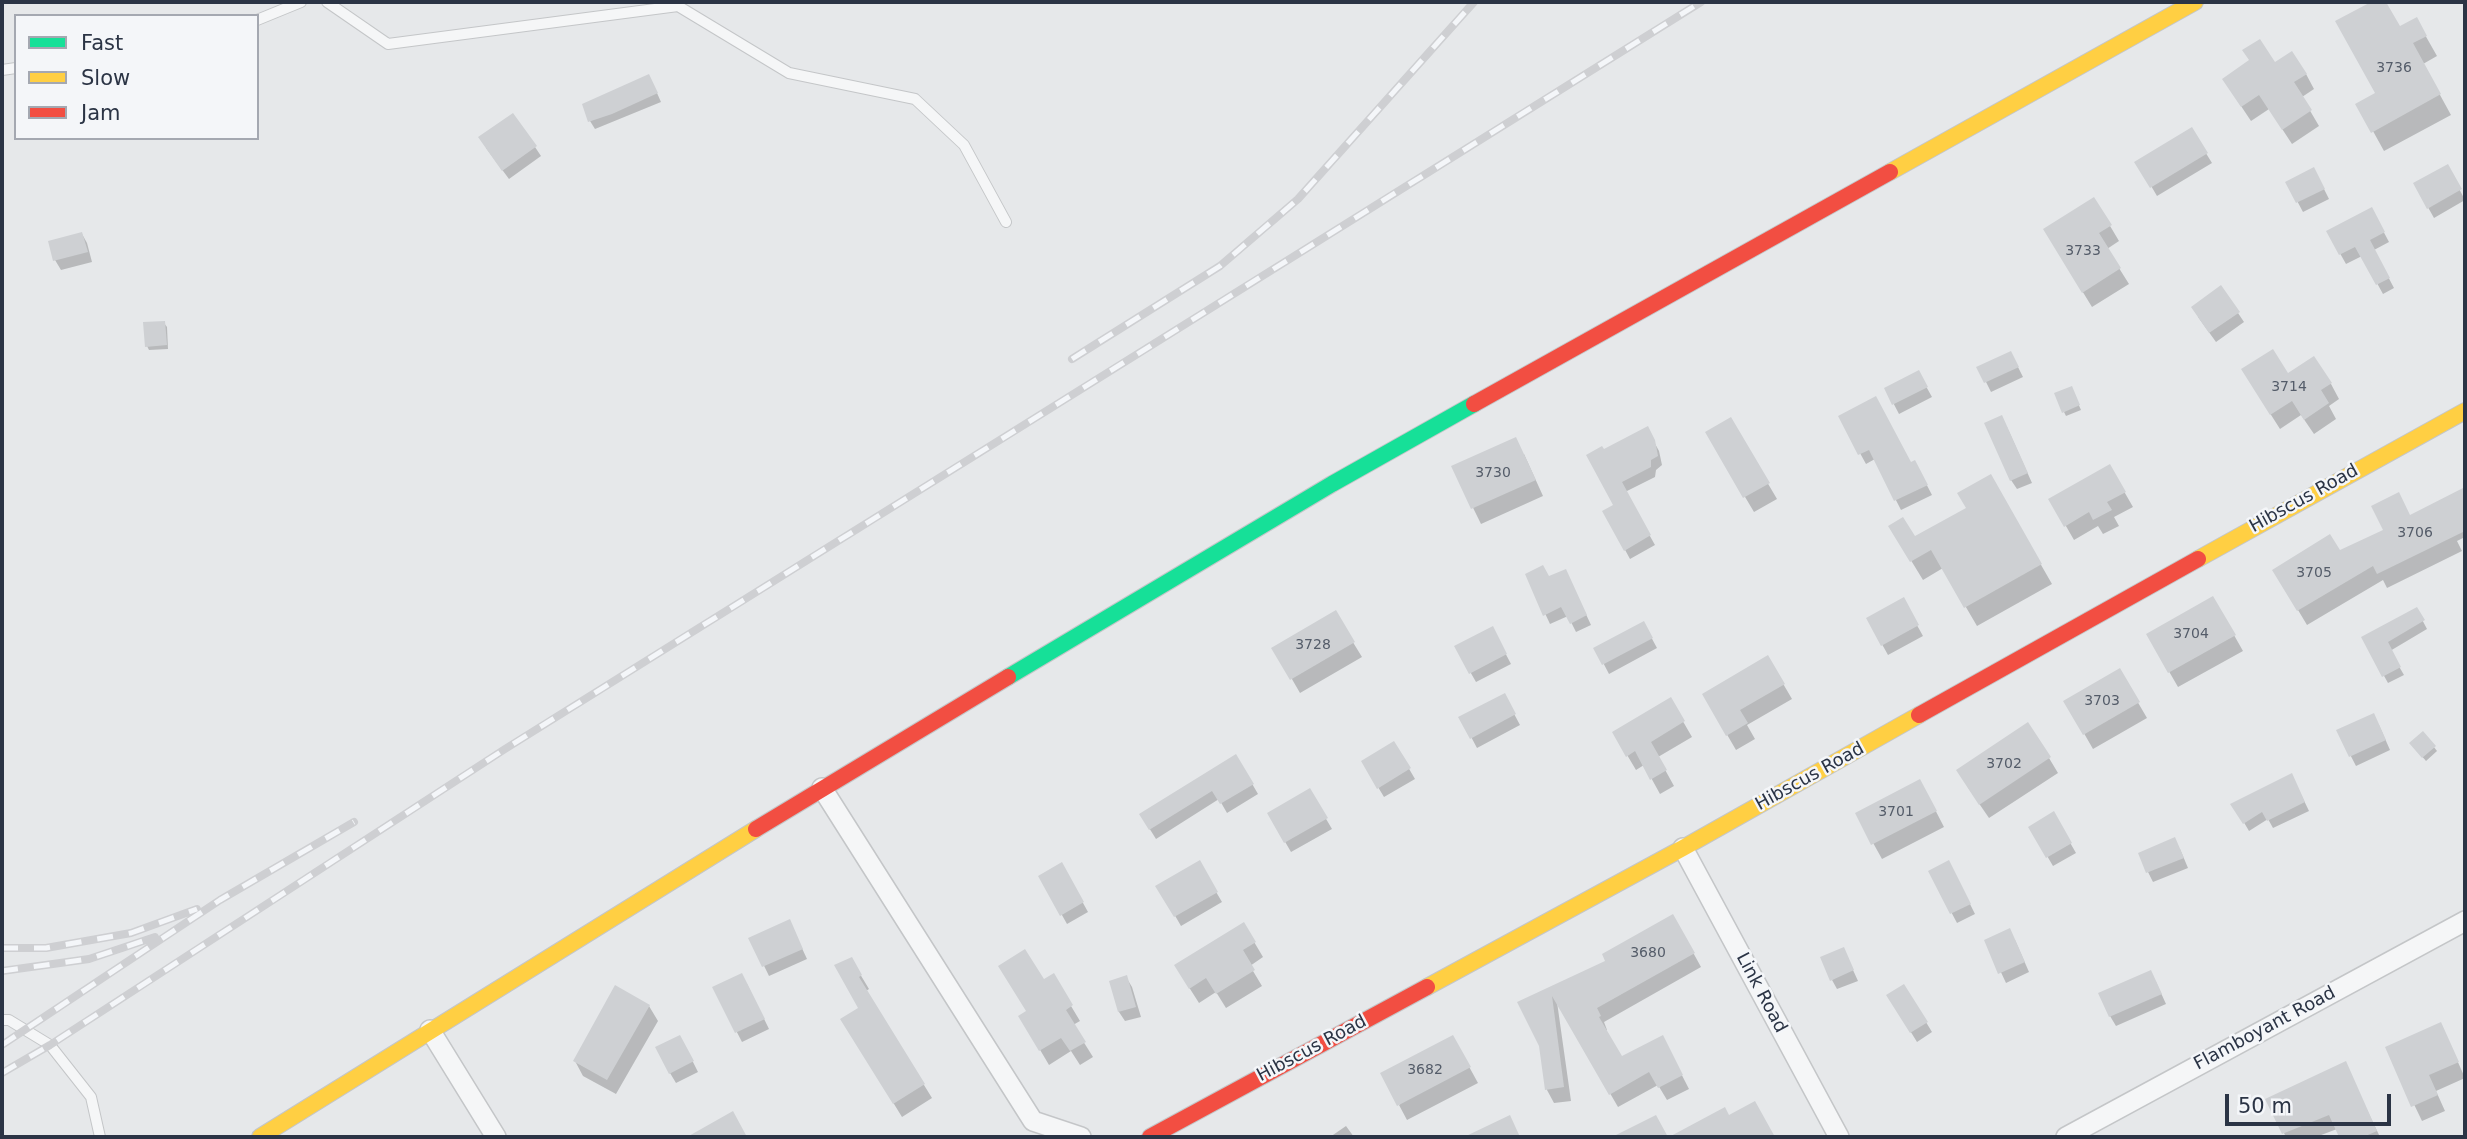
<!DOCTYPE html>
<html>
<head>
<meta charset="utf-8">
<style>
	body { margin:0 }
	#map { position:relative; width:2467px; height:1139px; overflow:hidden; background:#e6e8ea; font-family:"DejaVu Sans",sans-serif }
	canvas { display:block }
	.frame { position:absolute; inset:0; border:4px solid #2b3445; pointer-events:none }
	.legend { position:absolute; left:14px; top:14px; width:245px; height:126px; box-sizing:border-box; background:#f4f6f9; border:2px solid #a4a8b1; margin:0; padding:9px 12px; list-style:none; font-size:21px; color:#2b3445 }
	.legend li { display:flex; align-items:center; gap:14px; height:35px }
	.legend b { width:35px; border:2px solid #a4a8b1 }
	.scale { position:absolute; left:2225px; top:1094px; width:166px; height:32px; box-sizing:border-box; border:4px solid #2b3445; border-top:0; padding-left:9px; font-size:21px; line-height:24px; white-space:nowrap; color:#2b3445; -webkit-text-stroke:5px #f4f6f9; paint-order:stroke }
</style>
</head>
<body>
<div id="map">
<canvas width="2467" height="1139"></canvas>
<div class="frame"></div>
<ul class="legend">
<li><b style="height:9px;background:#16e098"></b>Fast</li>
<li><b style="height:9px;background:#ffcf43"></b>Slow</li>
<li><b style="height:9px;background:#f24e42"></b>Jam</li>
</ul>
<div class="scale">50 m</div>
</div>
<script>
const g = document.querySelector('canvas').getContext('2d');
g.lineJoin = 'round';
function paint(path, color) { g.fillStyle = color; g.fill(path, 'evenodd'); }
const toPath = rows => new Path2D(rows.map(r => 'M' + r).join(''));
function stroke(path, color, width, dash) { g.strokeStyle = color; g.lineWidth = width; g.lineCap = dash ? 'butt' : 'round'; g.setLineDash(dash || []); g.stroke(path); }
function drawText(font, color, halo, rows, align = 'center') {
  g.font = font + ' "DejaVu Sans",sans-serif'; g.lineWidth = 5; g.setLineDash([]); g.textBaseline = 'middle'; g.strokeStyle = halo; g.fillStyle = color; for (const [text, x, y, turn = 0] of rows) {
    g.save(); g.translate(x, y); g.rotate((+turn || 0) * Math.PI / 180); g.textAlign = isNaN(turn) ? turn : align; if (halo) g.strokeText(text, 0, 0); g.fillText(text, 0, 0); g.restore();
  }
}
const shadow = toPath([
	[2374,2,2385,2,2400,28,2416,19,2437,56,2423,64,2451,115,2384,151,2358,104,2377,93,2338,22],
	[2274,65,2306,74,2314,89,2302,97,2319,126,2292,144,2269,109,2251,121,2233,94],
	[653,84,661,102,595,129,590,121],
	[2191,129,2212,163,2157,196,2137,162],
	[535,147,541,156,509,179,486,148],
	[2447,166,2465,200,2434,218,2415,184],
	[2319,179,2329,199,2303,212,2287,182],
	[2094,199,2119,241,2107,249,2129,284,2092,307,2054,245],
	[2372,210,2389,242,2374,250,2394,288,2383,294,2362,256,2346,264,2328,232],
	[82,234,87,243,92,262,61,270,55,260],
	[2238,313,2244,322,2216,342,2198,317],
	[164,323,167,327,168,349,149,350,147,346],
	[2016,363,2023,377,1991,392,1979,368],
	[1918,372,1932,397,1899,414,1886,389],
	[2287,375,2331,384,2339,399,2329,406,2336,419,2314,434,2301,415,2280,429,2252,385],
	[2073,392,2081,410,2066,416,2064,412],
	[1840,417,1920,472,1932,495,1901,510,1875,459,1866,464],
	[1730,419,1777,499,1754,512,1707,433],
	[2007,427,2032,483,2017,489,2011,480],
	[1647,429,1659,451,1662,465,1656,470,1655,477,1625,492,1655,545,1630,559,1604,511,1615,505,1603,451],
	[1524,454,1543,496,1481,524,1453,467],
	[2110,467,2133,507,2114,517,2119,526,2103,534,2098,526,2074,540,2051,500],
	[1990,476,2052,584,1977,626,1943,568,1923,580,1890,526,1914,539,1968,508],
	[2465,489,2465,537,2457,541,2462,551,2387,588,2383,580,2307,625,2274,570,2339,553],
	[1527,575,1570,580,1591,625,1576,632,1568,616,1550,624],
	[2213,598,2243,651,2178,687,2148,635],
	[1903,600,1923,636,1888,655,1868,619],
	[2417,610,2427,629,2390,651,2404,675,2388,683,2363,638],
	[1335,613,1362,657,1300,693,1274,648],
	[1644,624,1657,648,1609,674,1596,649],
	[1492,628,1511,664,1476,682,1456,647],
	[1768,658,1792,699,1747,725,1755,739,1736,750,1704,695],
	[2119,670,2147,718,2093,749,2066,702],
	[1504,695,1520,725,1477,748,1461,718],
	[1670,699,1692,737,1658,757,1674,786,1660,794,1644,765,1636,770,1614,733],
	[2379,725,2390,750,2356,766,2338,731],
	[2423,733,2437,751,2426,761,2414,747],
	[1394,743,1415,779,1384,797,1363,762],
	[1236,756,1258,794,1227,813,1219,799,1156,839,1141,815],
	[2049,758,2058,773,1989,818,1967,786],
	[2296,784,2309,811,2273,828,2268,819,2249,831,2233,804],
	[1309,790,1332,829,1291,852,1269,814],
	[1928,796,1944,827,1882,859,1857,814],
	[2053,813,2076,853,2053,866,2030,827],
	[2180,849,2188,868,2153,882,2148,872],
	[1199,863,1222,902,1181,926,1158,886],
	[1062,865,1088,912,1067,924,1040,876],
	[1930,872,1954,872,1975,914,1957,923],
	[1673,916,1701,967,1604,1022,1607,1030,1605,1031,1621,1059,1669,1050,1689,1089,1667,1100,1658,1085,1618,1107,1557,1002,1571,1101,1554,1103,1547,1090,1540,1046,1520,1003,1608,961],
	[1244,925,1263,957,1250,966,1262,986,1226,1008,1216,992,1199,1003,1185,981],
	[794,931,807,959,769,976,751,939],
	[1986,940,2015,940,2029,972,2006,983],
	[851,959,869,989,866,991,932,1098,902,1117,851,1034,861,1009],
	[1848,959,1858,981,1837,989,1832,980],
	[1053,976,1080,1021,1073,1025,1093,1057,1080,1065,1071,1051,1049,1065,1029,1031,1044,982],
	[1126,977,1132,987,1141,1017,1125,1021,1119,1012,1111,982],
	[2156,982,2166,1004,2116,1026,2110,1016],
	[747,984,769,1029,742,1042,714,988],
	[1904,986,1932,1032,1917,1042,1888,995],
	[649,1006,658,1021,616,1094,583,1076,575,1061],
	[2441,1024,2465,1078,2436,1091,2445,1111,2422,1121,2387,1048],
	[685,1046,698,1072,676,1083,670,1073],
	[1461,1052,1478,1083,1407,1120,1399,1105],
	[2345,1064,2380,1137,2341,1137,2337,1129,2316,1137,2286,1137,2267,1100],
	[1346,1126,1354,1137,1330,1137]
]);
const building = toPath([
	[2371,2,2386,2,2400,26,2417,17,2427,36,2413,43,2441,94,2371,133,2355,104,2375,93,2335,21],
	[2260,39,2275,62,2292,51,2307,74,2294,82,2312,110,2282,130,2259,95,2241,107,2222,79,2249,60,2242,50],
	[649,74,658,93,612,114,588,122,582,104],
	[513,113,537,146,502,171,478,137],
	[2192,127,2208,153,2150,188,2134,162],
	[2448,164,2462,189,2427,209,2413,183],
	[2314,167,2325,189,2296,203,2285,182],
	[2094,197,2112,225,2099,233,2121,268,2082,293,2043,229],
	[2372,207,2385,232,2370,240,2390,278,2376,285,2355,247,2339,255,2326,231],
	[82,232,88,252,53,261,48,241],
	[2221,285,2240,312,2209,333,2191,307],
	[165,321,167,345,145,347,143,322],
	[2273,349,2288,373,2314,356,2332,383,2321,390,2329,403,2304,420,2292,401,2270,415,2241,369],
	[2011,351,2019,367,1984,383,1976,367],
	[1919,370,1928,387,1892,405,1884,388],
	[2072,386,2080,405,2062,413,2054,393],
	[1876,396,1911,462,1915,460,1928,485,1894,501,1869,450,1858,455,1838,416],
	[2002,415,2028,473,2010,481,1984,423],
	[1731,417,1770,483,1743,498,1705,432],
	[1648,426,1655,440,1658,456,1651,460,1651,467,1622,482,1651,535,1624,551,1602,511,1613,505,1586,455,1602,446,1604,449],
	[1516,437,1536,480,1471,509,1451,466],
	[2110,464,2126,492,2107,502,2112,510,2093,520,2089,512,2064,527,2048,499],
	[1991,474,2042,564,1964,608,1931,550,1910,562,1888,526,1903,517,1915,536,1966,508,1957,493],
	[2465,487,2465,531,2377,574,2373,566,2297,611,2272,570,2330,534,2340,550,2383,530,2371,506,2399,492,2410,515],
	[1543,565,1549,576,1566,569,1587,615,1570,624,1561,607,1543,616,1525,574],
	[2213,596,2236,635,2168,673,2146,634],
	[1904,597,1919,625,1881,646,1866,618],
	[2417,607,2425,620,2388,642,2401,667,2382,677,2361,637],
	[1336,610,1355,642,1290,680,1271,648],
	[1644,621,1653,638,1602,665,1593,648],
	[1493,626,1507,654,1469,674,1454,646],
	[1768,655,1785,684,1740,710,1748,723,1726,736,1702,694],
	[2120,668,2140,702,2083,735,2063,701],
	[1505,693,1516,714,1470,739,1458,717],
	[1671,697,1685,721,1651,742,1667,770,1650,780,1635,751,1626,757,1612,732],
	[2374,713,2386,740,2349,757,2336,730],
	[2028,722,2051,757,1979,805,1956,770],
	[2423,731,2436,746,2422,758,2409,743],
	[1394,741,1411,768,1377,789,1361,761],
	[1236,754,1254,784,1220,804,1212,791,1149,830,1139,814],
	[2292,773,2305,802,2267,821,2262,812,2243,824,2230,804],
	[1920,779,1937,811,1871,845,1855,813],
	[1310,788,1328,818,1284,843,1267,813],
	[2054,811,2072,843,2046,858,2028,827],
	[2175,837,2184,858,2146,873,2138,853],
	[1200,860,1218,892,1174,917,1155,886],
	[1949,860,1971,904,1950,914,1928,871],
	[1062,862,1084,902,1060,916,1038,876],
	[1673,914,1695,953,1597,1008,1601,1016,1599,1017,1622,1056,1663,1035,1683,1075,1658,1088,1649,1072,1609,1095,1552,996,1564,1087,1545,1090,1539,1046,1517,1002,1605,961,1602,954],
	[790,919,803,949,762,967,748,938],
	[1244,922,1256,942,1243,950,1255,970,1216,994,1206,978,1189,989,1174,965],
	[2010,928,2025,962,1998,974,1984,940],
	[1844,947,1854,970,1830,981,1820,957],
	[1025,949,1044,979,1054,973,1073,1005,1066,1010,1086,1042,1070,1051,1061,1038,1039,1051,1018,1016,1026,1011,998,966],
	[852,957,862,975,859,977,925,1084,893,1104,840,1019,858,1008,834,965],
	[2151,970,2162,994,2109,1017,2098,993],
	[742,973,765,1019,735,1033,712,987],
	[1127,975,1136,1007,1118,1012,1109,981],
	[1904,984,1928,1022,1910,1033,1886,995],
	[615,985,650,1005,607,1080,573,1061],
	[2441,1022,2459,1062,2429,1075,2438,1095,2411,1107,2385,1047],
	[680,1035,694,1061,669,1074,655,1047],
	[1453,1035,1471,1067,1397,1106,1380,1073],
	[2346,1061,2377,1131,2363,1137,2339,1137,2329,1115,2282,1134,2265,1099],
	[1755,1101,1775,1137,1669,1137,1725,1107,1729,1115],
	[733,1111,747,1137,687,1137],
	[1510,1115,1520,1137,1464,1137],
	[1656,1115,1668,1137,1612,1137]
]);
const lane = toPath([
	[327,2,388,44,678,6,789,73,915,99,964,145,1006,222],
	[257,20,301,2],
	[2,70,16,68],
	[2,1020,9,1020,50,1045,91,1097,100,1137]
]);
const street = toPath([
	[822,788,1033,1121,1081,1137],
	[1683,848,1839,1137],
	[430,1030,496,1137],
	[2066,1137,2465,921]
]);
const fast = toPath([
	[1008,677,1332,484,1474,404]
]);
const slow = toPath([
	[1890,172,2195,2],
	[2198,559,2465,411],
	[1427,987,1683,848,1919,715],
	[260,1137,756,829]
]);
const jam = toPath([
	[1474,404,1890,172],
	[1919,715,2198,559],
	[756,829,1008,677],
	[1150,1137,1427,987]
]);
const rail = toPath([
	[1072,359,1220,266,1298,199,1474,2],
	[2,948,46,948,131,933,197,909],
	[2,971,89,959,155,937],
	[2,1045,220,900,354,822],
	[2,1073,50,1045,505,749,1701,2]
]);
const numberNames = [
	["3736",2394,68],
	["3733",2083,251],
	["3714",2289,387],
	["3730",1493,473],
	["3706",2415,533],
	["3705",2314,573],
	["3704",2191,634],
	["3728",1313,645],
	["3703",2102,701],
	["3702",2004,764],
	["3701",1896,812],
	["3680",1648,953],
	["3682",1425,1070]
];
const streetNames = [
	["Hibscus Road",2304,499,-29],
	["Hibscus Road",1810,777,-29],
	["Link Road",1761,993,62],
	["Flamboyant Road",2265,1029,-28],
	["Hibscus Road",1312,1049,-28]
];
paint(shadow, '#0003');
paint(building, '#ced0d3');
stroke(lane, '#c4c6c8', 12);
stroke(street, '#c4c6c8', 22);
stroke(fast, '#c4c6c8', 18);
stroke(slow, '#c4c6c8', 18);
stroke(jam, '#c4c6c8', 18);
stroke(lane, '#f5f6f7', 10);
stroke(street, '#f5f6f7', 19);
stroke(fast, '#16e098', 16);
stroke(slow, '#ffcf43', 16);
stroke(jam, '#f24e42', 16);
stroke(rail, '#cecfd2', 8);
stroke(rail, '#f4f6f9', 5, [16]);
drawText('14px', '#545c69', null, numberNames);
drawText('18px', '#2b3445', '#f4f6f9', streetNames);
</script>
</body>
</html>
